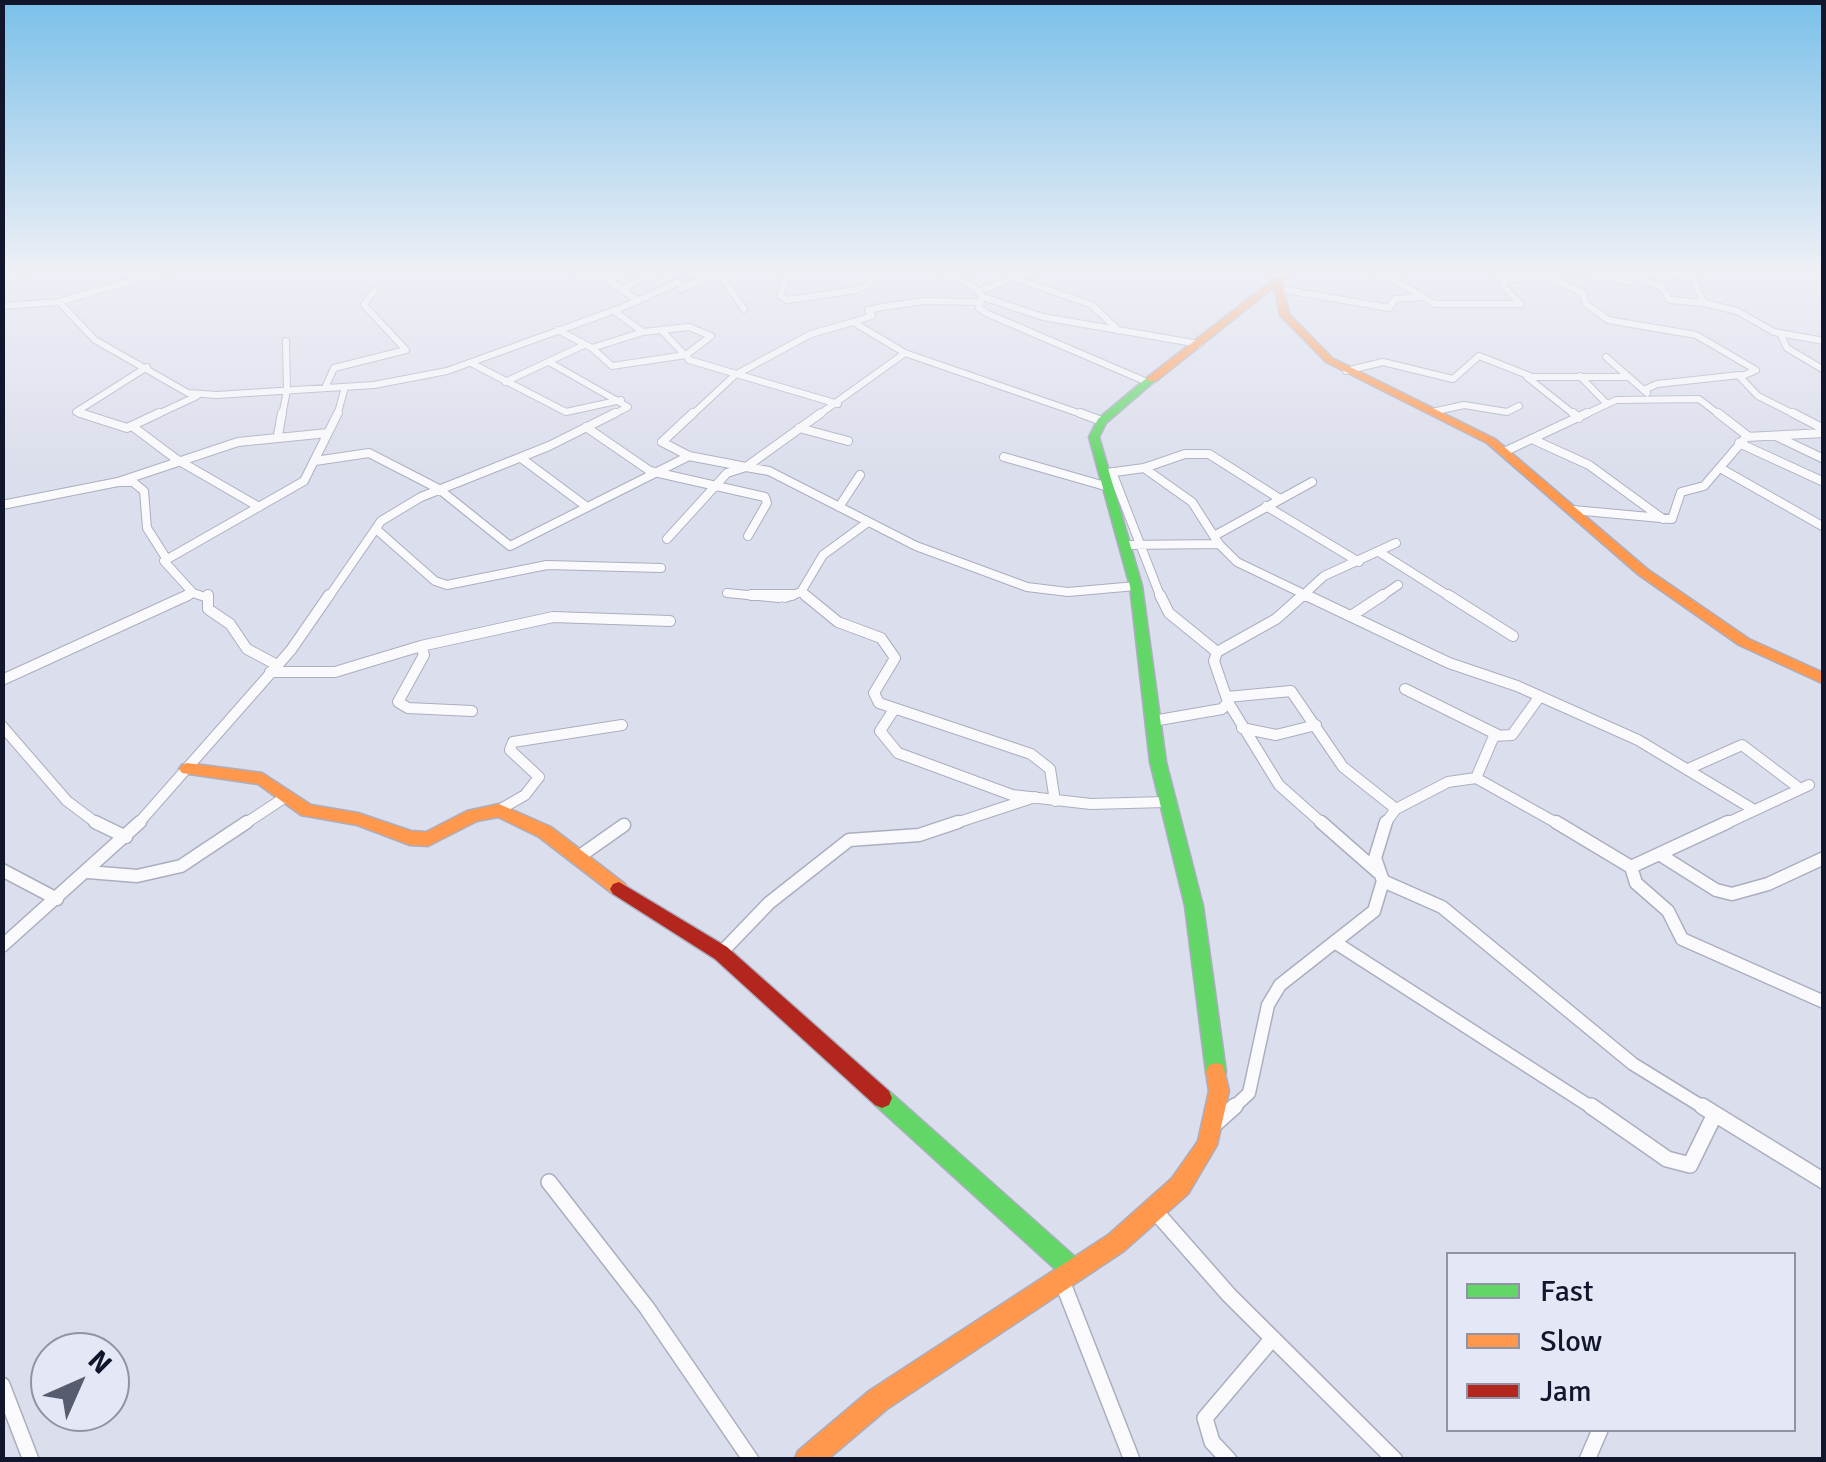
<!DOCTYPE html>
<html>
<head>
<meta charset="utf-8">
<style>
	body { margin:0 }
	#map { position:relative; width:1826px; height:1462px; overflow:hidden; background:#dbdeec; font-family:Signika,sans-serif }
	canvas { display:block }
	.frame { position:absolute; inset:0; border:5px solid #12162c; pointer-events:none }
	.legend { position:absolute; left:1446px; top:1252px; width:350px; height:180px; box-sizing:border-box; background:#e4e7f5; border:2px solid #9093a5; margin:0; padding:12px 18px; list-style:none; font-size:30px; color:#12162c }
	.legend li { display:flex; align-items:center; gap:20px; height:50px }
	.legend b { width:50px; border:2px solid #9093a5 }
	.north { position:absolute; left:30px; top:1332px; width:100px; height:100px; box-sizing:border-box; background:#e4e7f5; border:2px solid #9093a5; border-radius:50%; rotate:45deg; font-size:28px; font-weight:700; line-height:40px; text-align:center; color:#12162c }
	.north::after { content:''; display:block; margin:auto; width:35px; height:45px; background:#585c6f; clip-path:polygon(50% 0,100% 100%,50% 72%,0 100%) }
</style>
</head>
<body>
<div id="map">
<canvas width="1826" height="1462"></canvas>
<div class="frame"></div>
<ul class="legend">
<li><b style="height:12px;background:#63d668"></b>Fast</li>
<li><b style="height:12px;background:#ff974d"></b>Slow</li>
<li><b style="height:12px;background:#b3261e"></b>Jam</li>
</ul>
<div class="north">N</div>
</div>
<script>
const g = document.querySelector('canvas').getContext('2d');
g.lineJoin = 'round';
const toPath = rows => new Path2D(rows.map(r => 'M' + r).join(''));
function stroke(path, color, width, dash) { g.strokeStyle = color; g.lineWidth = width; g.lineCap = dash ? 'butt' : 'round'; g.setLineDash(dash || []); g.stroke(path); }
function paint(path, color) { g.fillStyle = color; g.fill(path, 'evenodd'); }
const streetFar4 = toPath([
	[575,269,580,274,600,274,638,301],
	[789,269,780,296,787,300,857,290,869,284,874,274],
	[937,269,973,286,983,297,1043,317,1199,344],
	[1265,269,1279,278],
	[1410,269,1391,278,1435,304,1521,304,1504,287,1504,278,1487,269],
	[1573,269,1629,282],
	[1609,269,1662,287,1670,300,1704,303,1692,276,1694,269],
	[1818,269,1824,270],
	[1370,272,1374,269],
	[1615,272,1692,276],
	[952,275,969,269],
	[1015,278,1092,305,1119,331],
	[2,280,30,269],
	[610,280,634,269],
	[1505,280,1547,276,1583,293,1586,304,1608,320,1696,335,1756,370,1740,377,1758,396,1798,416],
	[622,289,664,269],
	[680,289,711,276,722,277,744,309],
	[1280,289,1389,308,1395,299,1421,297],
	[980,291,1036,269],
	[982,298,979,308,986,313,1147,382],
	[59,302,95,340,188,393,217,395,374,385,447,371,621,308,679,282],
	[981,302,924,301,882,307,868,310,872,316,853,322,905,353,1087,416],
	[1704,303,1737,311,1774,332,1824,341],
	[2,306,59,302,172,269],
	[614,311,643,332,689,327,711,336,686,355,689,360,838,404],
	[558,330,592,348,612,366,686,355],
	[661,330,685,355],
	[1780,333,1787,348,1824,370],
	[592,348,643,332],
	[1606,357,1647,393],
	[549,362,628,407,610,416],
	[473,364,566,412,621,400],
	[1346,371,1383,362,1453,379,1479,356,1530,376],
	[1580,376,1606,403],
	[505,382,584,345],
	[325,388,334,368,406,350,364,305,375,290],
	[1644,390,1657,384,1740,375],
	[1432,412,1464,405,1507,412,1519,406],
	[88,416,76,412,147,367],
	[154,416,197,396],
	[282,416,287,390,286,341],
	[337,416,345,387],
	[691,416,735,375,811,334,853,322],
	[817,416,905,353],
	[1576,416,1527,377,1629,377],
	[1582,416,1616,400,1699,399,1721,416]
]);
const streetFar3 = toPath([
	[80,413,127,428,159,413],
	[693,413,662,442,689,456,746,467,821,413],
	[1080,413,1102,421],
	[1573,413,1579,418],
	[1718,413,1749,437],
	[1793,413,1824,429],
	[132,426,176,459,259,507],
	[586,427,650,471,765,497,767,503,748,536],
	[799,428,848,441],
	[278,435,282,413],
	[1778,437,1824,459],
	[1532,439,1589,465,1663,519],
	[1739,443,1824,482],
	[1506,451,1587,413],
	[1004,457,1105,486],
	[521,458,587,507],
	[315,461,369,453,439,489,510,546,689,456],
	[1144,468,1192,502,1219,544,1237,562,1312,598],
	[1720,468,1824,527],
	[1112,472,1161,598],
	[1107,473,1144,468,1185,454,1209,454,1280,499],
	[121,482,133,482,144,491,147,528,166,558],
	[2,505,118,482,238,442,328,433],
	[1266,506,1359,562],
	[839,507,860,475],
	[1573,510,1672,519,1681,492,1704,486,1746,437,1824,433],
	[376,529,435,581,447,585,547,565,661,568],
	[1214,536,1312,482],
	[667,539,727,473,746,467,769,471,916,546,1027,587,1068,592,1136,586],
	[1126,545,1219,544],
	[1379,552,1452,598],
	[801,592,808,598],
	[727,593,779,598],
	[183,598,193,593],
	[208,598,193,593,164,561,304,481,338,413],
	[328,598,381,521,421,497,549,446,615,413],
	[785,598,801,592,823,555,868,522],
	[1300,598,1324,576,1396,543],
	[1379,598,1398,585]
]);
const streetFar2 = toPath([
	[208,595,208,609,230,624,247,649,277,665],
	[751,595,792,595],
	[805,595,838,622,881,638,895,658,874,693,879,703,1031,754,1050,769,1055,801],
	[1160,595,1169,613,1217,652],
	[1306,595,1449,663,1517,686,1638,740,1751,808],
	[1448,595,1513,636],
	[1351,616,1383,595],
	[421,646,424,655,398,702,408,708,472,711],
	[270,672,335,672,421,646,553,617,670,621],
	[2,680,188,595],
	[1405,689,1498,735],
	[1227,697,1291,691,1343,767,1396,809],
	[1228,702,1279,785,1324,825],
	[893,711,880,731,898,753,1012,795,1091,804,1166,802],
	[1153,721,1222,709,1228,702,1214,661,1217,652,1276,619,1303,595],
	[2,726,67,801,99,825],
	[1242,728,1276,735,1316,725],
	[1688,769,1742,745,1799,788],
	[1476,778,1494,736,1512,735,1540,696],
	[499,810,525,795,539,777,510,750,513,742,622,725],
	[137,825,291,650,329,595],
	[243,825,284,798],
	[950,825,1035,797],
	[1384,825,1396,809,1448,782,1476,778,1560,825],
	[1723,825,1809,785]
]);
const streetFar1 = toPath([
	[95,822,126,837],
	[1321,822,1378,872],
	[1556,822,1631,867,1636,883,1668,911,1682,939,1824,1002],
	[1659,854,1716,890,1732,894,1768,884,1824,858],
	[580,856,624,825],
	[1631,867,1728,822],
	[2,870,57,899],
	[88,872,137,876,181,866,247,822],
	[1383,881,1442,907,1633,1064,1706,1109],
	[1336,943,1594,1109],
	[2,946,140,822],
	[721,953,769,903,849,840,919,835,958,822],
	[1232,1109,1249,1093,1268,1005,1280,985,1374,911,1383,881,1375,858,1386,822]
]);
const street = toPath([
	[1591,1106,1667,1159,1690,1165,1714,1116],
	[1702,1106,1824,1181],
	[1215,1124,1235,1106],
	[549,1182,647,1308,751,1460],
	[1155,1211,1229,1295,1395,1460],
	[1062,1281,1132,1460],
	[2,1385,31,1460],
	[1229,1460,1212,1442,1205,1418,1272,1339],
	[1587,1460,1600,1430]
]);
const fast = toPath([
	[1148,377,1157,379,1106,423,1099,437,1142,586,1166,762,1203,906,1226,1072,1223,1079,1216,1081,1209,1079,1206,1072,1185,906,1150,762,1130,586,1089,437,1098,419,1148,377],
	[882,1088,889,1091,1082,1263,1085,1271,1082,1279,1074,1282,1066,1279,875,1105,872,1098,875,1091,882,1088]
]);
const slow = toPath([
	[1287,269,1296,269,1282,281,1289,314,1332,358,1495,439,1647,569,1749,639,1824,673,1824,684,1739,645,1639,575,1487,443,1326,362,1280,315,1274,287,1156,381,1148,381,1148,377,1287,269],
	[187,763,262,773,311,805,358,813,411,831,426,832,467,811,499,804,551,827,625,884,628,889,625,894,619,896,613,894,539,837,498,817,477,821,428,846,410,845,357,825,301,815,258,784,182,773,179,769,182,765,187,763],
	[1216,1063,1223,1065,1229,1091,1217,1145,1188,1194,1124,1251,887,1409,827,1460,794,1460,798,1451,869,1391,1108,1235,1172,1178,1198,1141,1209,1091,1206,1072,1209,1065,1216,1063]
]);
const jam = toPath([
	[619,882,727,947,889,1091,892,1098,889,1105,882,1108,875,1105,715,959,613,894,610,889,613,884,619,882]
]);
stroke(streetFar4, '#abaebf', 8);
stroke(streetFar3, '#abaebf', 10);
stroke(streetFar2, '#abaebf', 12);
stroke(streetFar1, '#abaebf', 15);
stroke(street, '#abaebf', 18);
stroke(fast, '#abaebf', 3);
stroke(slow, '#abaebf', 3);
stroke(jam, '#abaebf', 3);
stroke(streetFar4, '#fafafc', 6);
stroke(streetFar3, '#fafafc', 8);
stroke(streetFar2, '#fafafc', 10);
stroke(streetFar1, '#fafafc', 12);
stroke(street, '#fafafc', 15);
paint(fast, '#63d668');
paint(slow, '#ff974d');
paint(jam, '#b3261e');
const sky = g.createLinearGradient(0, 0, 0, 474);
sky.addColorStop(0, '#7ac0e9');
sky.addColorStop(0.57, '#eff0f6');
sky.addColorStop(1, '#eff0f600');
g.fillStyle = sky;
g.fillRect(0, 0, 1826, 474);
</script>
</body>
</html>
